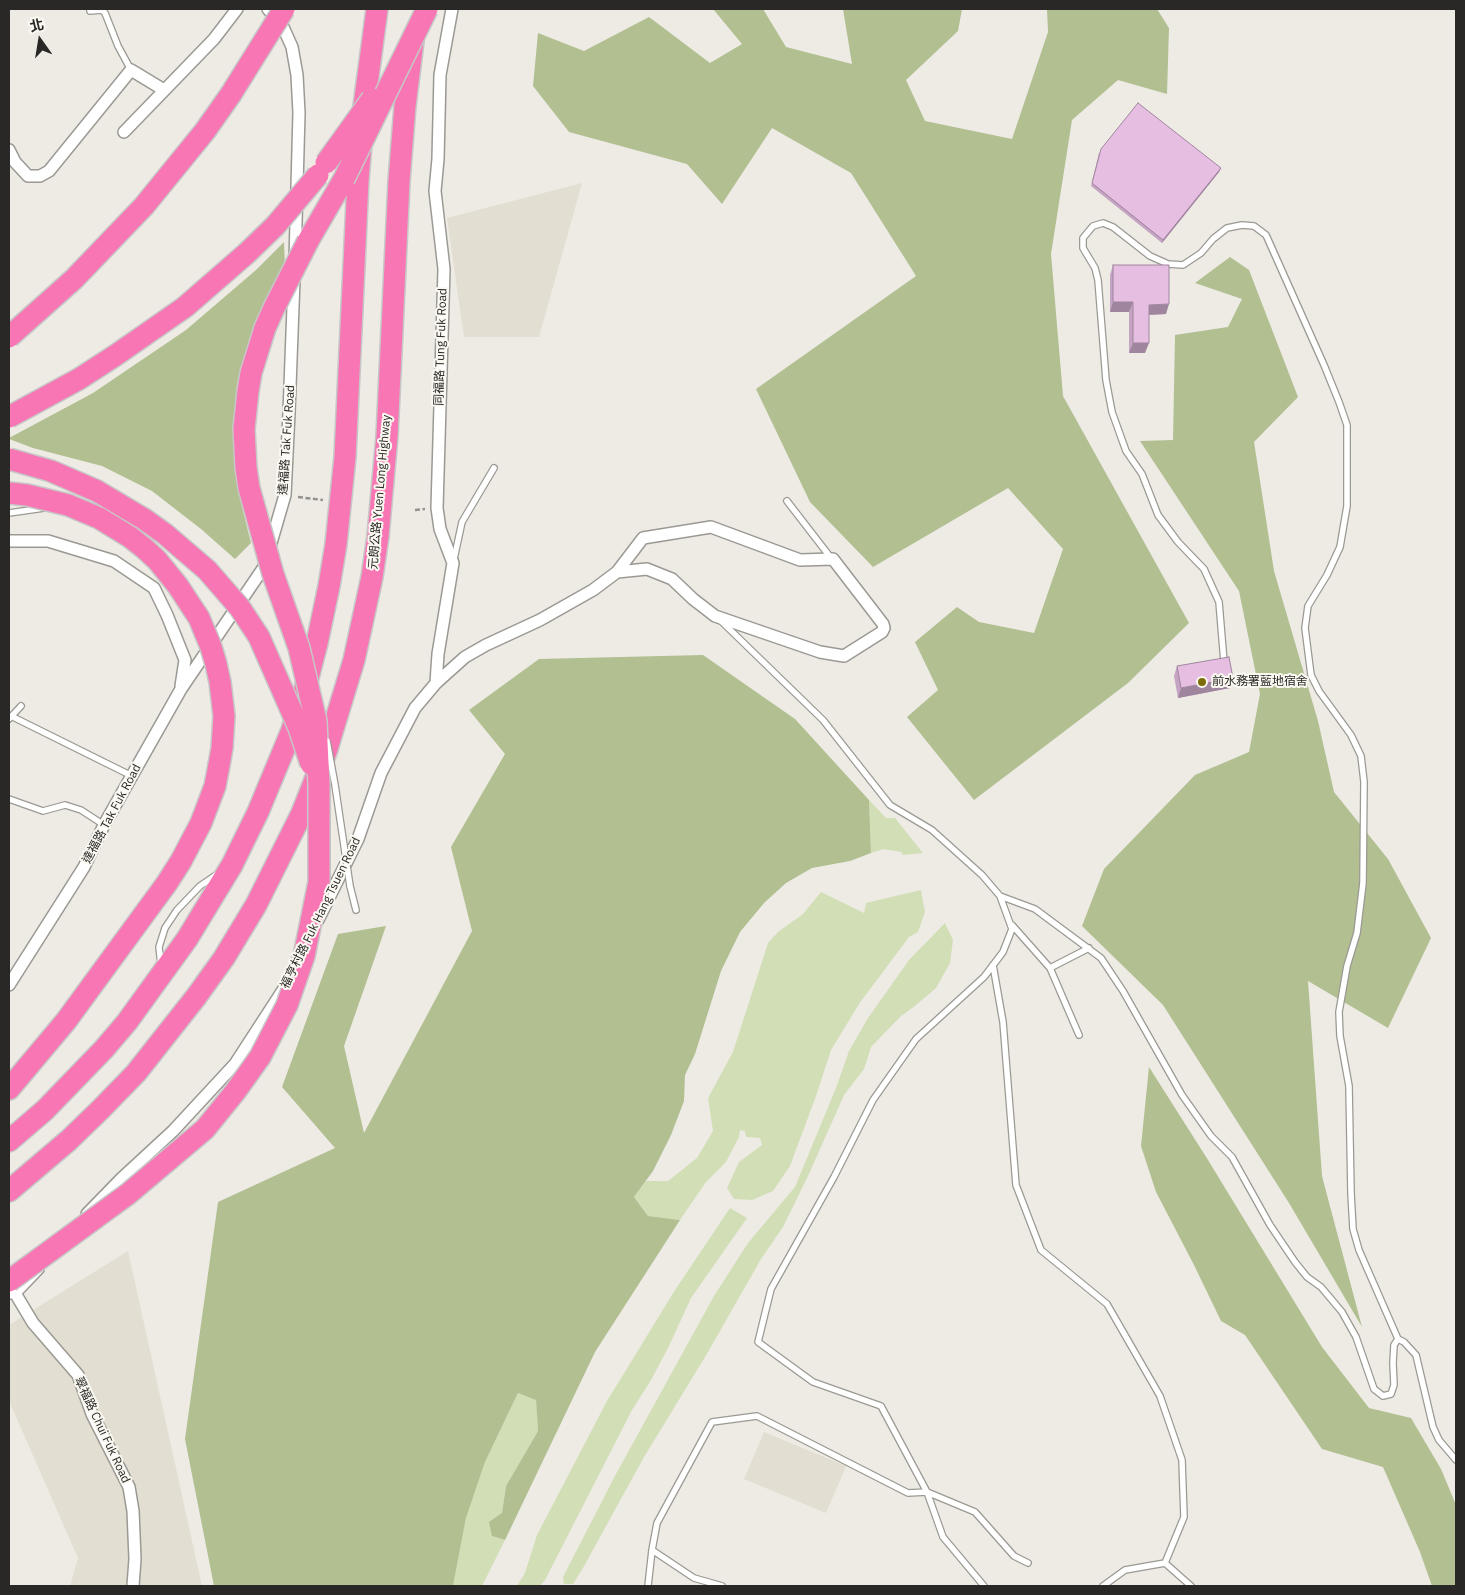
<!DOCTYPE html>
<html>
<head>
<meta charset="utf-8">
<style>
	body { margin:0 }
	#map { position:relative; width:1465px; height:1595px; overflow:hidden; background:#edebe4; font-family:"IBM Plex Sans","Noto Sans TC",sans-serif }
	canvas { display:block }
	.frame { position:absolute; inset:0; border:10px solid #292826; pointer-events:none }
	.north { position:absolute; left:15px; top:15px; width:50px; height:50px; -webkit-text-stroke:4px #faf8f1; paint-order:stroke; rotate:347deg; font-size:14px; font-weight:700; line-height:20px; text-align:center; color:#292826 }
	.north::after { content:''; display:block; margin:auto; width:18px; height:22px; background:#292826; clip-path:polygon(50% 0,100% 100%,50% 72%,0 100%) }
</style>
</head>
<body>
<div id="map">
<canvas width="1465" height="1595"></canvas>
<div class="frame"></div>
<div class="north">北</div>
</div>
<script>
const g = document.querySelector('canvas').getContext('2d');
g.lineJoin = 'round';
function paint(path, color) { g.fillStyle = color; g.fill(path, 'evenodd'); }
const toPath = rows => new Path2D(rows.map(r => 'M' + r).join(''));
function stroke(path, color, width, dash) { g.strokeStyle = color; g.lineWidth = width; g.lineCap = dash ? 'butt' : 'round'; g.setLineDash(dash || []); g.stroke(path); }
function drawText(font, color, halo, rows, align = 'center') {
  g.font = font + ' "IBM Plex Sans","Noto Sans TC",sans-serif'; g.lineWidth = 4; g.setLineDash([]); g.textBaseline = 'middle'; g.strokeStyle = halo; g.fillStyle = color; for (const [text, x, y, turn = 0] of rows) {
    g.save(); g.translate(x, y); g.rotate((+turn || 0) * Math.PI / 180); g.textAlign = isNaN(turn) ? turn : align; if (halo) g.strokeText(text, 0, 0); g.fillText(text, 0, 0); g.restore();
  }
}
const built = toPath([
	[582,183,539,337,464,337,447,218],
	[128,1251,202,1586,70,1586,78,1558,9,1401,9,1325],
	[764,1432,846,1466,826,1513,744,1479]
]);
const green = toPath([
	[869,800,886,818,895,818,923,853,903,855,901,852,883,849,871,853],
	[921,890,925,912,918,932,909,937,859,1004,831,1050,816,1096,790,1166,773,1191,752,1200,734,1199,727,1188,739,1162,762,1145,760,1138,746,1137,745,1131,740,1130,739,1137,726,1162,706,1182,680,1220,648,1216,634,1197,646,1181,668,1181,697,1158,713,1131,708,1098,733,1052,768,943,778,932,803,914,821,892,864,913,866,903],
	[945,923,953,940,950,963,936,988,915,1006,901,1016,871,1047,864,1069,844,1095,808,1176,783,1227,761,1259,708,1352,644,1457,583,1568,573,1584,564,1584,563,1577,616,1474,714,1296,748,1243,795,1187,836,1088,849,1051,868,1018,909,960],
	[730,1208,747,1218,691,1298,668,1348,651,1380,632,1410,545,1580,540,1586,517,1586,525,1573,537,1535,607,1401,675,1290],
	[518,1393,536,1399,538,1431,506,1486,502,1513,492,1536,505,1540,482,1586,453,1586,466,1518,485,1462]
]);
const forest = toPath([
	[713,9,763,9,786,47,852,64,843,9,962,9,958,31,906,80,925,121,1012,139,1048,32,1047,9,1157,9,1169,28,1167,94,1118,80,1072,120,1051,254,1063,396,1189,623,1128,683,974,800,907,717,938,690,915,642,957,607,979,622,1034,633,1063,549,1008,488,873,567,810,502,756,389,916,276,851,173,772,128,722,204,687,164,569,132,533,86,538,33,584,51,649,17,710,63,742,44],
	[284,242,285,268,266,300,250,337,237,384,235,425,236,463,243,511,251,543,235,559,201,529,152,491,102,466,33,448,9,439,9,438,93,393,186,330,256,270],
	[1230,257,1249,270,1298,397,1254,442,1274,571,1318,721,1334,792,1388,859,1431,938,1388,1028,1308,981,1322,1176,1362,1327,1289,1203,1163,1005,1082,926,1104,869,1195,775,1249,752,1260,694,1239,591,1140,441,1173,440,1175,335,1228,327,1242,299,1195,283],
	[703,655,795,719,869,800,871,853,850,861,812,868,786,883,764,903,740,932,721,971,695,1054,685,1075,684,1101,671,1135,653,1171,634,1197,648,1216,680,1220,595,1352,505,1540,492,1536,489,1522,502,1513,506,1486,538,1431,536,1400,518,1393,485,1462,466,1518,453,1586,214,1586,185,1439,218,1202,335,1148,282,1087,338,934,386,926,344,1046,364,1133,472,931,451,847,505,754,469,710,539,659],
	[1149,1067,1208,1160,1322,1347,1369,1408,1411,1418,1441,1469,1456,1505,1456,1586,1432,1586,1420,1552,1383,1467,1322,1449,1245,1335,1221,1321,1194,1265,1156,1192,1141,1146]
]);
const path = toPath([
	[298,497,323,500],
	[415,510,425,509]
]);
const service = toPath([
	[90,11,102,10,105,13,118,46,131,70],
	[787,501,831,558],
	[9,513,44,508],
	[454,559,462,522,494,468],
	[720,620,823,720,890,805,932,830,982,875,1000,896,1035,909,1101,958,1123,991,1182,1095,1211,1136,1232,1157,1270,1225,1295,1262,1307,1277,1321,1287,1342,1312,1356,1337,1374,1389,1383,1396,1391,1394,1394,1385,1393,1363,1394,1345,1398,1339,1404,1342,1416,1355,1433,1427,1439,1440,1456,1460],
	[1224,662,1219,602,1204,569,1178,542,1158,515,1142,474,1126,451,1112,412,1106,380,1098,280,1095,268,1083,248,1083,238,1093,226,1103,223,1113,227,1150,256,1168,264,1183,265,1201,253,1213,239,1227,228,1242,225,1254,226,1266,235,1324,365,1339,402,1347,425,1347,506,1340,547,1327,575,1308,606,1305,628,1311,675,1319,691,1351,735,1361,756,1364,782,1363,883,1357,933,1347,966,1339,1012,1340,1036,1349,1086,1351,1193,1353,1229,1359,1250,1398,1339],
	[11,716,132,776],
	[9,719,21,706],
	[9,799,43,811,65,805,81,810,104,825],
	[350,886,356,910],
	[1012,925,1050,968,1079,1035],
	[161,965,159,947,165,928,177,910,200,886,216,875],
	[993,965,1003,1022,1016,1185,1041,1250,1107,1304,1160,1396,1182,1460,1184,1517,1165,1563],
	[1050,968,1089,948],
	[648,1586,652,1550],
	[722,1586,694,1578,652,1550,657,1523,712,1422,757,1416,908,1493,927,1492,975,1512,1014,1556,1028,1563],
	[984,1586,943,1537,927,1492,881,1406,813,1382,758,1342,771,1289,834,1177,873,1100,916,1039,984,977,1003,952,1012,929,1000,896],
	[1103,1586,1125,1570,1165,1563,1191,1586]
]);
const minor = toPath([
	[268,9,283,27,292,47,297,75,299,113,295,259],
	[124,132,214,39,237,9],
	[9,150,15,162,28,176,40,176,49,171,131,70,164,90],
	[9,541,48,541,114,561,154,588,167,615,185,660,181,686],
	[436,683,438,654,453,563,440,529,437,508,444,269,435,191,438,159,440,75,452,9],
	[318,920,358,839,381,773,415,708,436,683,465,657,486,645,540,620,593,590,617,572,647,569,672,579,693,599,715,616,820,652,844,656,882,632,884,628,883,624,833,559,800,560,711,527,643,538,617,572],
	[9,985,84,867,104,825,181,689,264,567,285,495,289,413,294,280],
	[87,1214,121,1179,173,1131,235,1064,287,984],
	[9,1293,15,1293,38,1269],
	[15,1293,33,1323,78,1375,92,1414,129,1487,133,1511,135,1559,133,1586]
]);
const motorway = toPath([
	[308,241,344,179],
	[9,1089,66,1021,167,883,181,861,201,823,215,786,219,765],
	[9,1141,45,1110,104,1049,127,1022,187,939,232,865,258,812,292,730,305,689,317,643,329,586,336,544,345,457,358,180,364,106,377,9],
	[9,1191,69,1140,101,1109,136,1073,196,997,224,958,256,905,302,813,326,752,354,660,372,577,378,536,387,436,399,181,405,106,413,41]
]);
const serviceBridge = toPath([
	[327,741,335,785,350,886]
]);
const motorwayBridge = toPath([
	[326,163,372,99],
	[344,179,427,9],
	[9,337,74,279,144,206,205,131,231,94,284,9],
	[9,417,79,379,116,355,185,307,247,253,275,226,318,175],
	[9,459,51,471,97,491,144,519,165,534,207,570,240,608,259,637,299,728,311,764],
	[9,493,27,495,68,505,99,518,130,537,144,548,157,560,178,586,199,618,211,647,216,664,220,682,224,716,222,748,219,765],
	[9,1281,128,1194,205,1129,235,1092,260,1057,287,1005,304,956,319,882,319,785,316,721,299,648,273,574,249,488,246,468,244,429,248,391,251,373,265,328,274,308,308,241]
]);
const wall = toPath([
	[1099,153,1221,168,1219,172,1162,243,1091,186],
	[1113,265,1166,314,1149,315,1145,353,1129,353,1129,312,1110,312,1110,275],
	[1177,666,1233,678,1230,688,1178,698,1174,676]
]);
const shadedWall = toPath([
	[1221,168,1219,172,1162,243,1163,240],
	[1113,302,1133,302,1129,312,1110,312],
	[1169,304,1166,314,1145,315,1149,305],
	[1133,343,1149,343,1145,353,1129,353],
	[1233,678,1230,688,1178,698,1181,688]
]);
const building = toPath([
	[1138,103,1221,168,1163,240,1092,183,1101,149,1138,103],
	[1113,265,1169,265,1169,304,1149,305,1149,343,1133,343,1133,302,1113,302,1113,265],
	[1229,657,1233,678,1181,688,1177,666,1229,657]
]);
const markers = [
	[1202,682,5,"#7c6d08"]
];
const streetNames = [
	["同福路 Tung Fuk Road",441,347,-88],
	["達福路 Tak Fuk Road",287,440,-86],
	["元朗公路 Yuen Long Highway",380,492,-85],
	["達福路 Tak Fuk Road",112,814,-62],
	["福亨村路 Fuk Hang Tsuen Road",321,913,-64],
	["翠福路 Chui Fuk Road",102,1430,65]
];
const poiNames = [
	["前水務署藍地宿舍",1212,682]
];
paint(built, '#e2ded1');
paint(green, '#d2deb6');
paint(forest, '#b1bf91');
stroke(service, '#9b9993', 8);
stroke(minor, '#9b9993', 14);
stroke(motorway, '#c7c7c7', 24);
stroke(path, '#93928d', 2.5, [5, 2.5]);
stroke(service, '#fff', 5.5);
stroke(minor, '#fff', 11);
stroke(motorway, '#f876b3', 21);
stroke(serviceBridge, '#9b9993', 8, []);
stroke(motorwayBridge, '#c7c7c7', 24, []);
stroke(serviceBridge, '#fff', 5.5);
stroke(motorwayBridge, '#f876b3', 21);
paint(wall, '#c5a3c2');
paint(shadedWall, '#a0859e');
paint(building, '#e5bee2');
stroke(building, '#a0859e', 1);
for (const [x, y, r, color] of markers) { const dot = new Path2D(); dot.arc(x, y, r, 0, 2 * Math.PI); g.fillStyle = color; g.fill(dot); stroke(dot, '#faf8f1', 2); }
drawText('12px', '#292826', '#faf8f1', streetNames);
drawText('12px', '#292826', '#faf8f1', poiNames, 'left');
</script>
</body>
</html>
